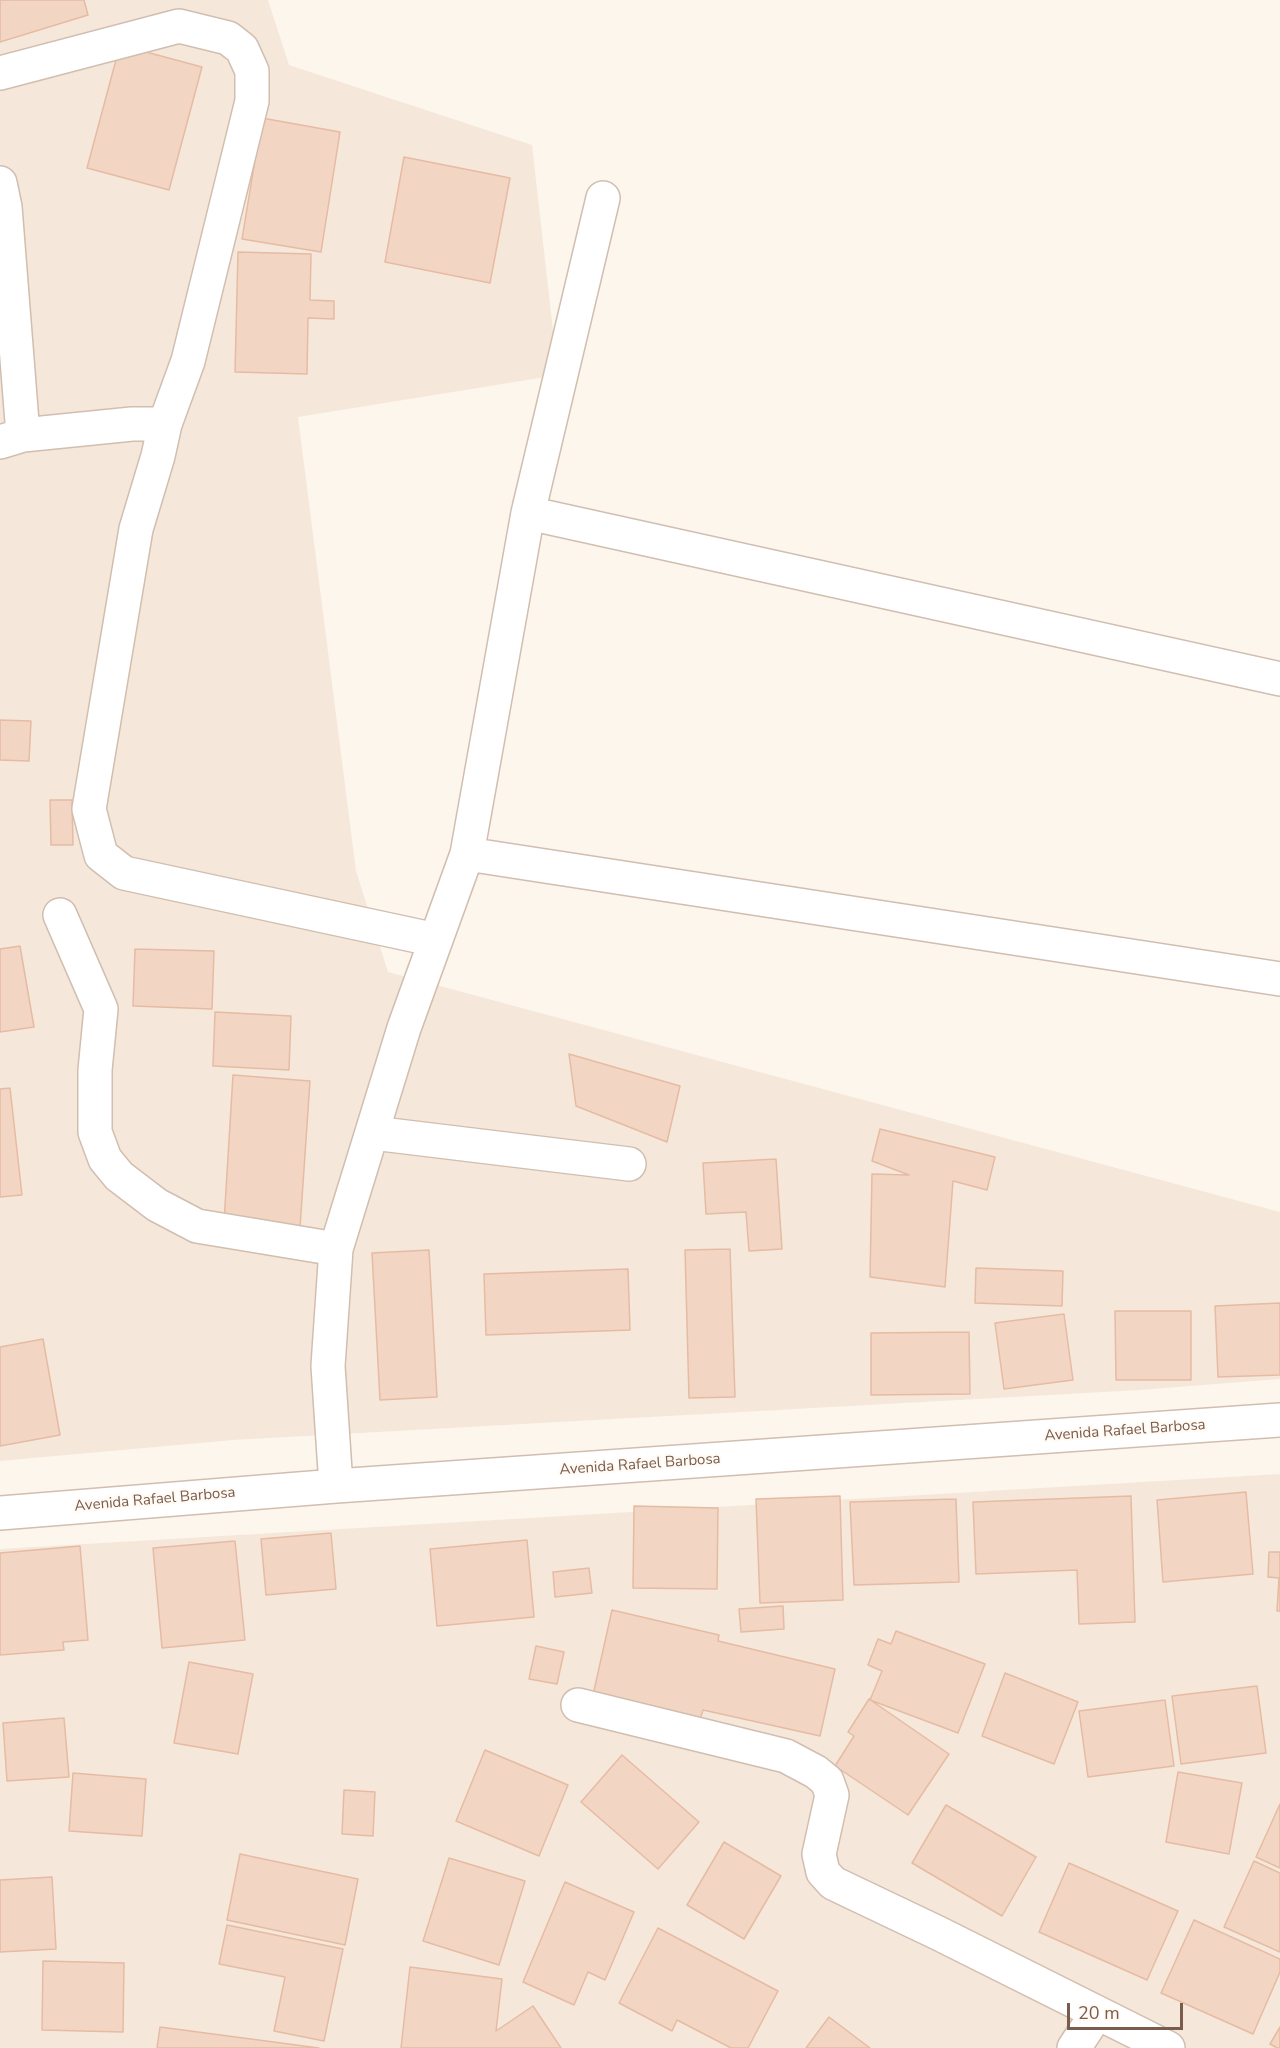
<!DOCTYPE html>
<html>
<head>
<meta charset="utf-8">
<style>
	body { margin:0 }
	#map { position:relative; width:1280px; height:2048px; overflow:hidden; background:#fdf6ec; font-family:"Nunito Sans",sans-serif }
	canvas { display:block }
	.scale { position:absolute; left:1067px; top:2003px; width:116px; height:27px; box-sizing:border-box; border:3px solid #7a5c4d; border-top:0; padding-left:8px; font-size:18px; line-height:21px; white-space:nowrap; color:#7a5c4d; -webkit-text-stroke:4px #fffaf3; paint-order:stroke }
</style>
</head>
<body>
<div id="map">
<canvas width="1280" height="2048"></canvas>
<div class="scale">20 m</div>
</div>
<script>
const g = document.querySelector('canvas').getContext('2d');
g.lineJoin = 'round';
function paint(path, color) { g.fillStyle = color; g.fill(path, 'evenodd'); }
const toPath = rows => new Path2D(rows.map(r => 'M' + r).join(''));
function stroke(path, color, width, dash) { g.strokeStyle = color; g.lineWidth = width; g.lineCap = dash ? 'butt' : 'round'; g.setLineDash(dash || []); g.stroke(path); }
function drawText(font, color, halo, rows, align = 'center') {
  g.font = font + ' "Nunito Sans",sans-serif'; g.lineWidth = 4.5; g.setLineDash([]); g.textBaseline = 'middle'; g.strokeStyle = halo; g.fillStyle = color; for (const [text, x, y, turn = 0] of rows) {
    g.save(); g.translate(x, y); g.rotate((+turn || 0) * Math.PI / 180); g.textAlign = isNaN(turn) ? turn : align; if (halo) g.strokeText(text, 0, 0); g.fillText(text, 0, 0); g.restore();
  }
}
const residential = toPath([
	[0,0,268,0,289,65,532,145,558,375,298,417,356,871,388,972,1280,1212,1280,1379,1140,1390,233,1440,0,1461],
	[1280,1474,1280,2048,0,2048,0,1549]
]);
const building = toPath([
	[0,0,84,0,88,15,0,42,0,0],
	[120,45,202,67,169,190,87,168,120,45],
	[262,118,340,132,321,252,242,239,262,118],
	[404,157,510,178,490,283,385,262,404,157],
	[238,252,311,254,310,300,334,301,334,319,308,318,307,374,235,372,238,252],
	[0,720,31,721,29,761,0,760,0,720],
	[50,800,72,800,73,845,51,845,50,800],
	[20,946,34,1027,0,1032,0,949,20,946],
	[135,949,214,951,212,1009,133,1006,135,949],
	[215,1012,291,1016,289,1070,213,1066,215,1012],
	[569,1054,680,1086,667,1142,576,1106,569,1054],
	[233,1075,310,1081,300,1228,224,1222,233,1075],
	[10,1088,22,1195,0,1197,0,1089,10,1088],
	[880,1129,995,1157,987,1190,953,1181,945,1287,870,1277,872,1174,909,1175,872,1161,880,1129],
	[776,1159,782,1249,749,1251,746,1212,706,1214,703,1163,776,1159],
	[730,1249,735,1397,689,1398,685,1250,730,1249],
	[429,1250,437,1397,380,1400,372,1253,429,1250],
	[976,1268,1063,1271,1062,1306,975,1303,976,1268],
	[628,1269,630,1330,486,1335,484,1274,628,1269],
	[1280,1303,1280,1375,1218,1377,1215,1306,1280,1303],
	[1115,1311,1191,1311,1191,1380,1116,1380,1115,1311],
	[1064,1314,1073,1380,1004,1389,995,1323,1064,1314],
	[969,1332,970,1394,871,1395,871,1333,969,1332],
	[43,1339,60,1435,0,1446,0,1347,43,1339],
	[1246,1492,1253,1574,1163,1582,1157,1500,1246,1492],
	[840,1496,843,1600,760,1603,756,1499,840,1496],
	[1131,1496,1135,1622,1079,1624,1077,1570,976,1574,973,1502,1131,1496],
	[956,1499,959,1582,854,1585,850,1502,956,1499],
	[634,1506,718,1508,717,1589,633,1588,634,1506],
	[331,1533,336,1589,266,1595,261,1539,331,1533],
	[527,1540,534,1617,437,1626,430,1549,527,1540],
	[235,1541,245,1640,162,1648,153,1548,235,1541],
	[80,1546,88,1640,63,1642,64,1650,0,1655,0,1553,80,1546],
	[1269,1552,1280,1552,1280,1611,1277,1611,1279,1578,1268,1577,1269,1552],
	[589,1568,592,1593,555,1597,553,1572,589,1568],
	[783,1606,784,1629,741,1632,739,1609,783,1606],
	[612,1610,719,1635,718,1641,835,1669,820,1736,703,1710,700,1720,593,1695,612,1610],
	[896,1631,985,1664,958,1733,870,1700,882,1671,868,1665,878,1639,891,1644,896,1631],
	[536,1646,564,1652,557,1684,529,1679,536,1646],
	[189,1662,253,1674,238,1754,174,1743,189,1662],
	[1005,1673,1078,1702,1054,1764,982,1736,1005,1673],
	[1257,1686,1266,1753,1181,1764,1172,1696,1257,1686],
	[869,1699,949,1754,908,1815,835,1766,854,1736,848,1732,869,1699],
	[1165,1700,1174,1766,1088,1777,1079,1711,1165,1700],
	[64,1718,69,1777,7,1781,3,1723,64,1718],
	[485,1750,568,1785,539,1856,456,1821,485,1750],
	[622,1755,699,1822,658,1869,581,1802,622,1755],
	[1178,1772,1242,1783,1229,1854,1166,1842,1178,1772],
	[73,1773,146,1779,142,1836,69,1831,73,1773],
	[344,1790,375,1792,373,1836,342,1834,344,1790],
	[1280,1804,1280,1868,1256,1857,1280,1804],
	[946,1805,1036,1857,1002,1916,912,1863,946,1805],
	[724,1842,781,1876,744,1939,687,1905,724,1842],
	[240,1854,358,1879,345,1945,227,1920,240,1854],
	[449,1858,525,1881,499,1965,423,1941,449,1858],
	[1254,1861,1280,1873,1280,1952,1224,1927,1254,1861],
	[1069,1863,1178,1911,1147,1980,1039,1932,1069,1863],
	[52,1877,56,1949,0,1952,0,1880,52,1877],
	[565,1882,634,1912,605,1980,588,1972,574,2005,523,1982,565,1882],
	[1194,1920,1280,1959,1280,1972,1253,2034,1161,1993,1194,1920],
	[227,1925,343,1949,324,2041,274,2031,285,1977,219,1964,227,1925],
	[658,1928,778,1991,748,2048,731,2048,677,2020,672,2031,619,2003,658,1928],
	[43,1961,124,1963,123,2032,42,2030,43,1961],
	[410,1967,502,1979,496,2031,533,2006,561,2048,401,2048,410,1967],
	[829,2017,870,2048,806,2048,829,2017],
	[160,2027,319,2048,157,2048,160,2027],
	[1280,2027,1280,2048,1277,2048,1270,2044,1280,2027]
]);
const street = toPath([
	[0,73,179,26,228,38,242,49,252,71,252,101,188,361,165,424],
	[0,183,5,207,23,435,0,442],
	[23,435,132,424,165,424,158,456,136,529,89,809,101,855,124,873,436,940],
	[528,513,1280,679],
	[467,854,1280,979],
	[60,915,101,1009,95,1070,95,1132,105,1159,119,1176,157,1205,197,1226,336,1249],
	[373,1133,629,1164],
	[336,1486,328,1366,336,1249,404,1028,467,854,528,513,603,198],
	[0,1513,336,1486,1280,1420],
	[578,1705,786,1756,816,1772,827,1781,832,1795,819,1854,823,1872,833,1883,938,1933,1168,2048],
	[1074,2048,1097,2013]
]);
const streetNames = [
	["Avenida Rafael Barbosa",1125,1431,-4],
	["Avenida Rafael Barbosa",640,1465,-4],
	["Avenida Rafael Barbosa",155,1500,-5]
];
paint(residential, '#f5e8da');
paint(building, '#f3d5c3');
stroke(building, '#e6bba3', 1.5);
stroke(street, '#d1beb0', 36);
stroke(street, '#fff', 33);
drawText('15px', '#7a5c4d', '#fffaf3', streetNames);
</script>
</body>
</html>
